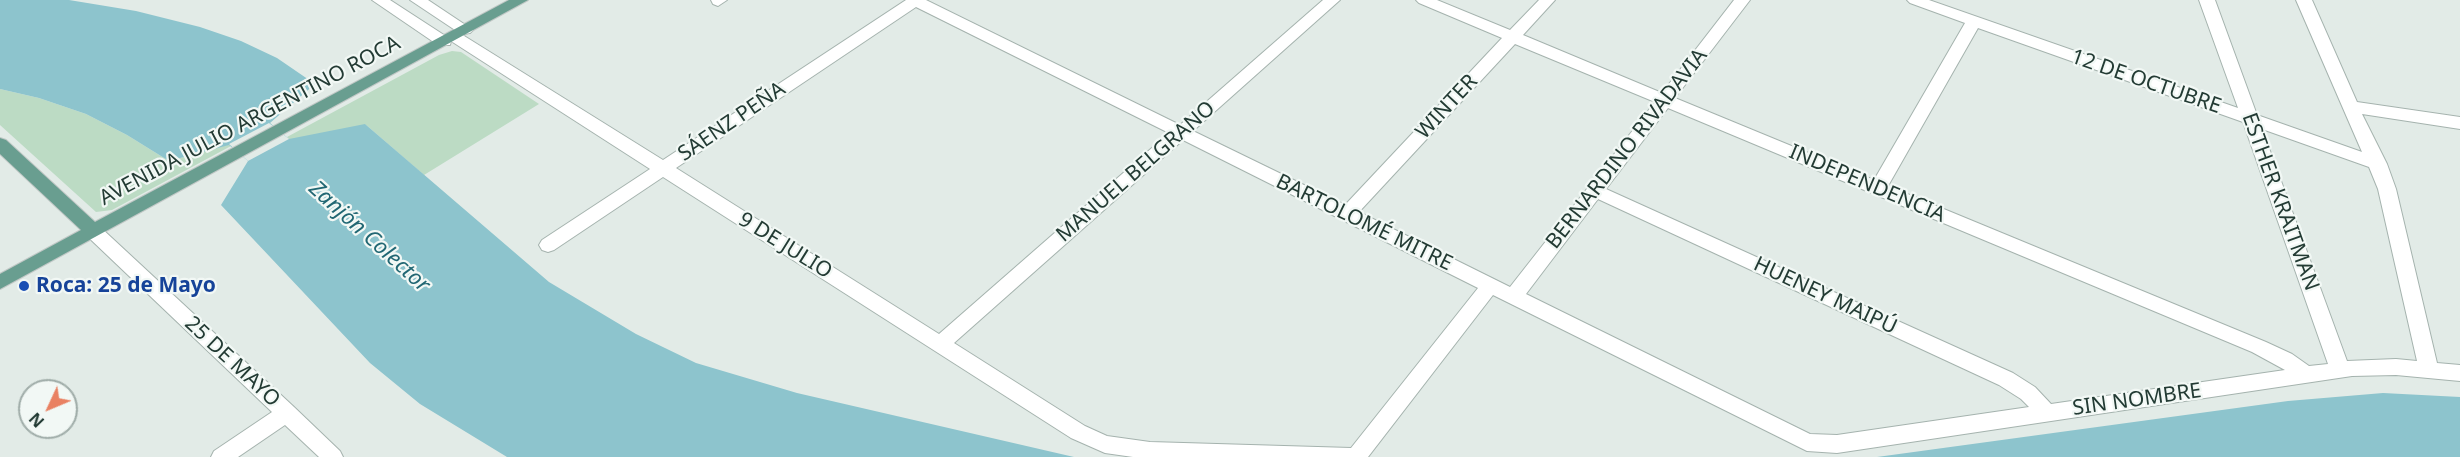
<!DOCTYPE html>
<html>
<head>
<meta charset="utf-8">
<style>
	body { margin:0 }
	#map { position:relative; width:2460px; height:457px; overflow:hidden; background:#e2ebe7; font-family:"Noto Sans",sans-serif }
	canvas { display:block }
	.north { position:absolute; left:18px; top:379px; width:60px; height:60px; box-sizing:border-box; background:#f2f8f5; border:2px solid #9faca8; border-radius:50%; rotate:226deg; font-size:16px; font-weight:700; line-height:24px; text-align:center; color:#233b34 }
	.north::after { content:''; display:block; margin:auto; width:21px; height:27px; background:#e98162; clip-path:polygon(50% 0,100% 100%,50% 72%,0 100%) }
</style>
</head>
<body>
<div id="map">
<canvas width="2460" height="457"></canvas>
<div class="north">N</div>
</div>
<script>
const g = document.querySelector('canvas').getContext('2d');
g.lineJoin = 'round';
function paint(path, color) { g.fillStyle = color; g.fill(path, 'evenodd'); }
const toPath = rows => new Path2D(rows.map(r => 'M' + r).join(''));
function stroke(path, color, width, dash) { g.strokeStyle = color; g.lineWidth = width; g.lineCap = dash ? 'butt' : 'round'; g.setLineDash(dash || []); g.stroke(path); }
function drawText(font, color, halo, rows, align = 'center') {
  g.font = font + ' "Noto Sans",sans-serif'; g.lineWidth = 4.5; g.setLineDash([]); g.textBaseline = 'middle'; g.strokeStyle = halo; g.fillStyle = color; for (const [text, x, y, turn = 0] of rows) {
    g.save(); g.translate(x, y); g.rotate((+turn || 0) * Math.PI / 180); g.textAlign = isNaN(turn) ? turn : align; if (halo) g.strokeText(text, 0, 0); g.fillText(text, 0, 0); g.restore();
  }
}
const green = toPath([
	[0,12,114,30,231,146,112,210,96,212,0,125,0,89,39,98,86,114,127,135,169,161,227,145],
	[452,51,461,52,539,104,424,175,365,124,613,457,287,137,439,55]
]);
const water = toPath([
	[0,0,69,0,136,11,200,27,241,41,277,58,315,84,270,123,289,139,365,124,549,282,636,334,696,363,797,393,1074,457,507,457,420,404,370,363,221,205,248,161,229,145,169,161,127,135,86,114,39,98,0,89],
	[2383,393,2460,397,2460,457,1877,457,2288,401]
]);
const pier = toPath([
	[269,123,289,139,248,161,229,144]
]);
const minor = toPath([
	[372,0,390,0,447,37,449,33,458,32,410,0,428,0,473,30,470,33,461,34,663,160,906,0,926,0,1180,125,1323,0,1340,0,1193,131,1345,205,1502,38,1419,3,1416,0,1437,0,1510,30,1539,0,1555,0,1523,35,1662,93,1734,0,1750,0,1675,98,1874,180,1965,23,1910,3,1907,0,1929,0,2238,108,2199,0,2215,0,2257,115,2362,152,2296,0,2312,0,2357,102,2460,117,2460,129,2362,114,2387,164,2396,189,2437,363,2460,365,2460,381,2396,375,2352,376,1837,453,1807,451,1493,295,1368,457,1133,457,1105,453,1071,438,663,177,554,250,548,252,542,250,539,245,542,240,650,169,451,41,450,45,438,45,372,0],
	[916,7,1169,133,939,334,676,168,916,7],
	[1978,28,2243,122,2328,364,2309,366,2292,354,2266,342,1888,186,1978,28],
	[1515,44,1655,102,1510,287,1359,212,1515,44],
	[1668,108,2252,352,2285,370,2051,404,2035,387,2013,373,1606,189,1668,108],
	[2262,129,2369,167,2378,189,2417,361,2396,359,2347,361,2262,129],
	[1183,140,1478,288,1351,448,1150,442,1107,436,1085,426,954,343,1183,140],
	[1598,199,1999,385,2021,399,2029,407,1837,435,1810,434,1526,294,1598,199],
	[711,0,727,0,718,6,713,4,711,0],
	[93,225,99,226,294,407,340,451,343,457,319,457,285,425,238,457,211,457,214,451,272,412,87,236,84,231,87,226,93,225]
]);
const major = toPath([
	[509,0,528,0,0,289,0,274,81,230,0,154,0,138,6,140,95,222,509,0]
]);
const markers = [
	[24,286,6,"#1a4fb4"]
];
const streetNames = [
	["12 DE OCTUBRE",2146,82,19],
	["WINTER",1447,107,-47],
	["AVENIDA JULIO ARGENTINO ROCA",250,121,-28],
	["SÁENZ PEÑA",732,122,-34],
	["BERNARDINO RIVADAVIA",1627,149,-52],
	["MANUEL BELGRANO",1136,172,-41],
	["INDEPENDENCIA",1867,184,23],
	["ESTHER KRAITMAN",2280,202,70],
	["BARTOLOMÉ MITRE",1364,223,26],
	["9 DE JULIO",785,246,32],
	["HUENEY MAIPÚ",1825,296,25],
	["25 DE MAYO",232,362,43],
	["SIN NOMBRE",2137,400,-8]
];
const transitNames = [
	["Roca: 25 de Mayo",36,286]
];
const waterNames = [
	["Zanjón Colector",369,237,42]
];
paint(green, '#bcdbc4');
paint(water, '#8dc4cd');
paint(pier, '#e2ebe7');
stroke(minor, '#a5b3ae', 2);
stroke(major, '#c1c8c6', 2);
paint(minor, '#fff');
paint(major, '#699e90');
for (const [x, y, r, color] of markers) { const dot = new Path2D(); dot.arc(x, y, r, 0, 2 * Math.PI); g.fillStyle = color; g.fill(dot); stroke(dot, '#f2f8f5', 2); }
drawText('21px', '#233b34', '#f2f8f5', streetNames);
drawText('bold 21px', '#164399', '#f2f8f5', transitNames, 'left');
drawText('italic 22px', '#216773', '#f2f8f5', waterNames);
</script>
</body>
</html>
